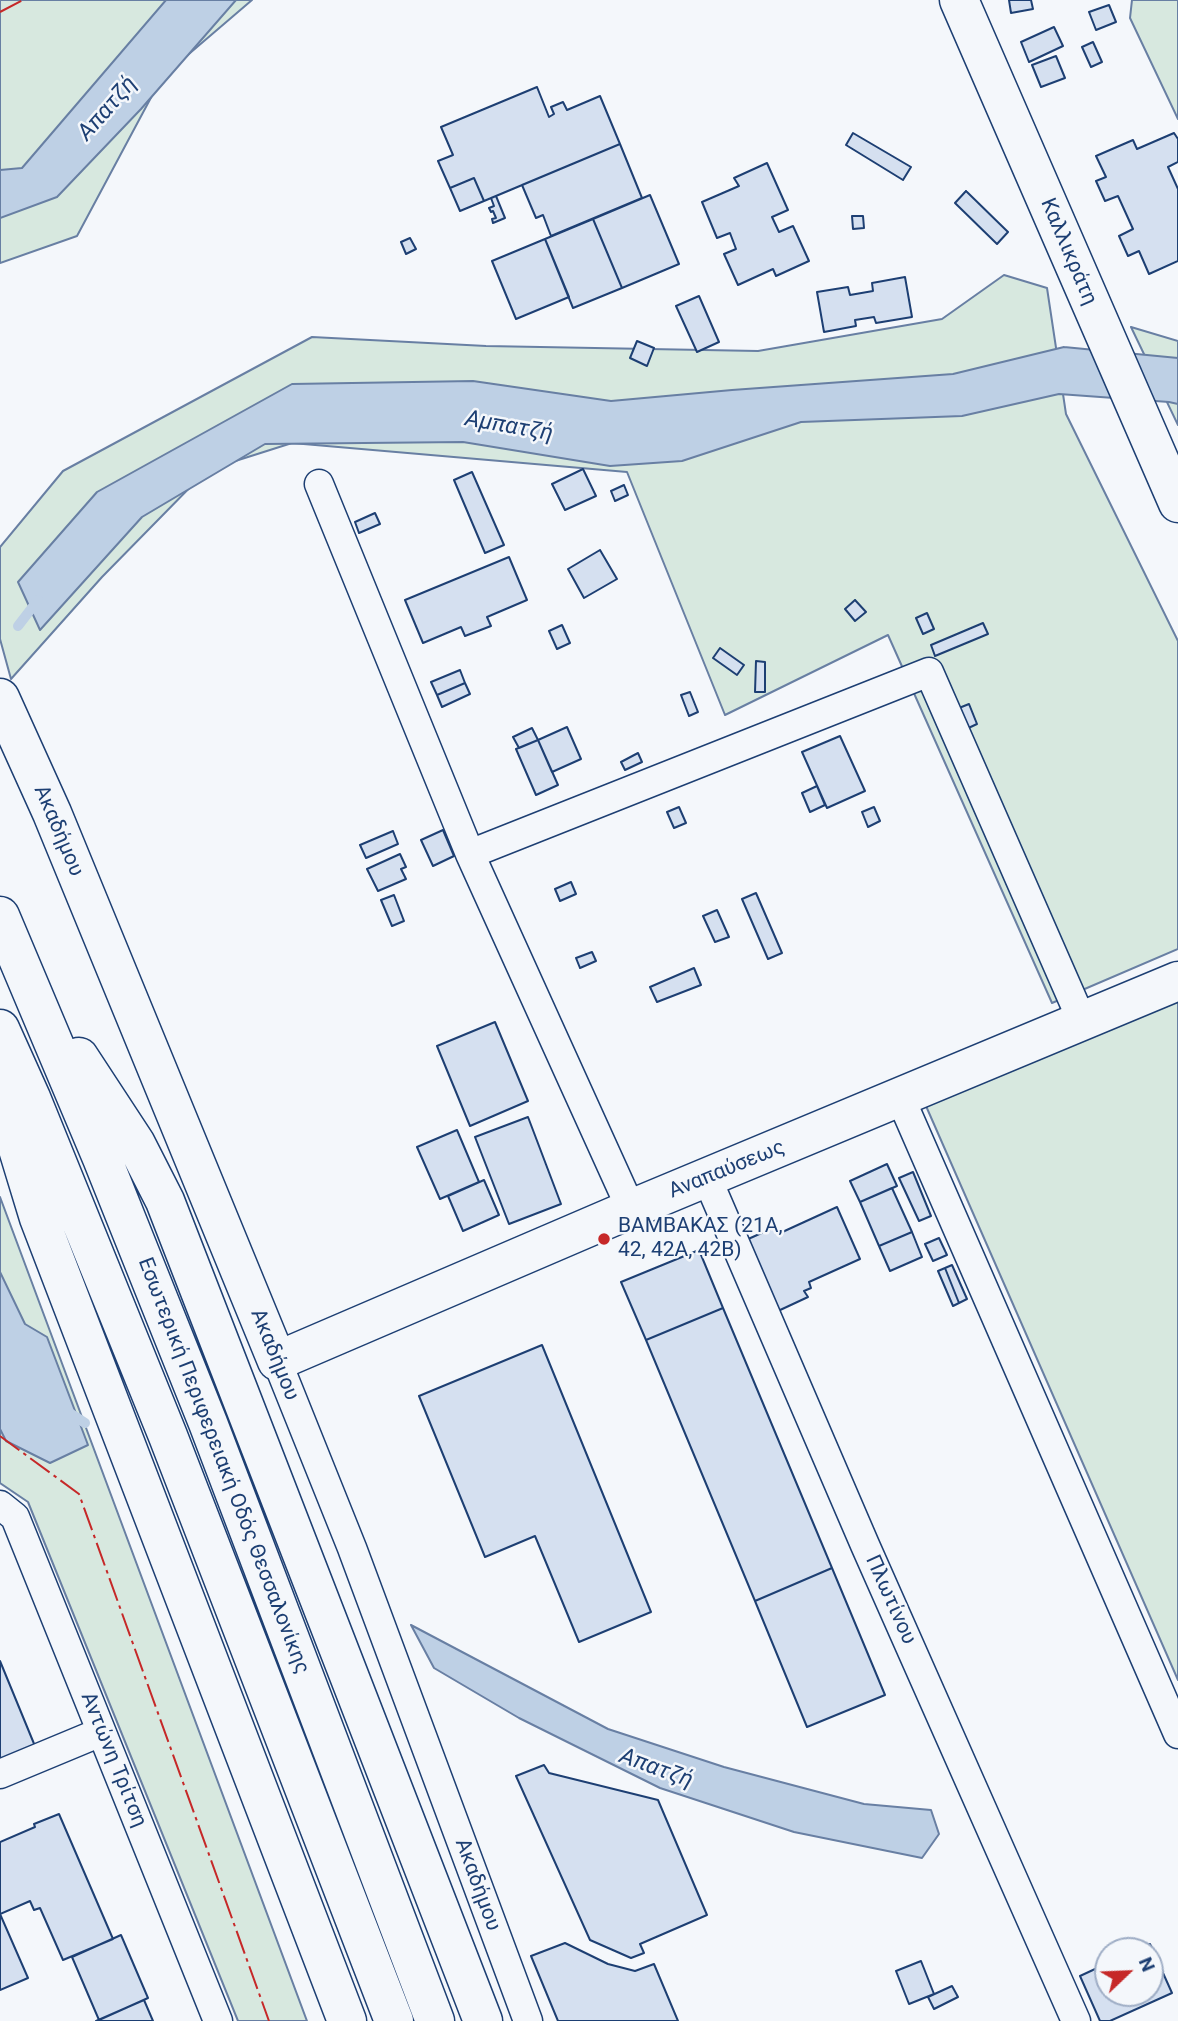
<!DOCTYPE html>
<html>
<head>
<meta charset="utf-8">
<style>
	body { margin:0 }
	#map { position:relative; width:1178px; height:2021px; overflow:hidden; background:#f4f7fb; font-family:Roboto,sans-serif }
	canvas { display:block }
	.north { position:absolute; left:1094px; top:1937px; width:70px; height:70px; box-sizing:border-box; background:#f4f7fb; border:2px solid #9eadc5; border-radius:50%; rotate:67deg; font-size:19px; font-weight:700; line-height:28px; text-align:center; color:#1d3f73 }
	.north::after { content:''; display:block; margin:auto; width:24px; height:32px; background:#c62828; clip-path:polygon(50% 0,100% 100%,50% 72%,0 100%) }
</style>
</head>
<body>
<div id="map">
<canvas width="1178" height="2021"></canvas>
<div class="north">N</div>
</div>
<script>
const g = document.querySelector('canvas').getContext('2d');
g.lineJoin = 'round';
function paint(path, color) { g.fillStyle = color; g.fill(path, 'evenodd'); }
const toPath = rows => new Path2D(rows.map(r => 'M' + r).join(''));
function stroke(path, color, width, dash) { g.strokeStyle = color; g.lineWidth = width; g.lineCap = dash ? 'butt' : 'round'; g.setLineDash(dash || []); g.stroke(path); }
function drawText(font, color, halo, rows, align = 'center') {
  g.font = font + ' Roboto,sans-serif'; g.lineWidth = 5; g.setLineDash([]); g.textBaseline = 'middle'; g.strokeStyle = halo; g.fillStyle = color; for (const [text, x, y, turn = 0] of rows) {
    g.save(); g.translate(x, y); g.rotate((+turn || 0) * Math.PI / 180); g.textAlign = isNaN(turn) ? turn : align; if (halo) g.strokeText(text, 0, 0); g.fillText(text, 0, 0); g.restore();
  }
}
const green = toPath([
	[0,0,252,0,162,77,77,236,0,263,0,0],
	[1132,0,1178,0,1178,119,1130,18,1132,0],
	[1004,275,1047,288,1066,414,1178,641,1178,949,1052,1003,888,635,725,715,627,472,292,443,207,470,102,577,11,679,0,639,0,547,63,471,312,337,486,346,758,351,942,319,1004,275],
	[1131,327,1178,341,1178,425,1131,327],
	[1178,998,1178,1680,926,1106,1178,998],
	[0,1197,307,2021,238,2021,28,1502,0,1483,0,1197]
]);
const water = toPath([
	[166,0,236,0,141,109,57,197,0,218,0,170,22,168,166,0],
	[1064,347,1178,358,1178,404,1169,402,1059,394,962,416,801,422,682,461,610,466,463,442,265,444,142,517,40,630,18,582,97,492,292,384,473,381,611,401,732,390,953,374,1064,347],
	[0,1272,25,1324,47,1337,88,1445,50,1463,6,1441,0,1429,0,1272],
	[411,1625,608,1729,724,1767,864,1804,931,1810,939,1834,922,1858,794,1832,660,1788,519,1718,434,1668,411,1625]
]);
const stream = toPath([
	[18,626,38,600],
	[68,1412,85,1423]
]);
const building = toPath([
	[1009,0,1031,0,1033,9,1011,13,1009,0],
	[1109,5,1116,22,1096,30,1089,12,1109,5],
	[1054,27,1063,46,1029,62,1021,42,1054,27],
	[1093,42,1102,62,1091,67,1082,47,1093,42],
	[1056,56,1065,78,1041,87,1032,65,1056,56],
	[537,87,549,117,554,114,551,107,563,102,567,110,600,96,620,144,484,201,474,178,450,188,438,161,453,155,441,127,537,87],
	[853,133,911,167,903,180,846,145,853,133],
	[1174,133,1178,139,1178,162,1168,167,1178,189,1178,261,1149,274,1139,251,1128,256,1119,236,1133,229,1118,196,1105,201,1096,181,1106,177,1096,156,1133,140,1137,149,1174,133],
	[620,144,642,198,551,236,543,215,536,218,522,185,620,144],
	[767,163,788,210,772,217,779,232,793,226,809,261,776,276,773,269,738,285,724,254,736,249,730,233,717,238,702,202,739,186,734,178,767,163],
	[474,178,484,201,460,211,450,188,474,178],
	[966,191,1008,232,997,244,955,203,966,191],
	[650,195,679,264,622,288,593,219,650,195],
	[496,196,505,218,493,223,492,219,496,218,493,211,491,212,489,208,494,206,491,198,496,196],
	[852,216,863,216,864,228,853,229,852,216],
	[593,219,622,288,573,308,545,239,593,219],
	[410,238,416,249,406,254,401,242,410,238],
	[545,239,569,297,516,319,492,261,545,239],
	[905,277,912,317,876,323,874,317,855,320,856,326,824,332,817,292,848,287,850,295,873,291,872,283,905,277],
	[699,296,719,342,697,352,676,306,699,296],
	[637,341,654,348,647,366,630,358,637,341],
	[583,469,596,496,565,510,552,484,583,469],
	[472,472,504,545,485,553,454,480,472,472],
	[624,485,628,495,615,501,611,491,624,485],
	[375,513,380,524,359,533,355,522,375,513],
	[600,550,617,579,584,598,568,569,600,550],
	[509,557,527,600,487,617,491,626,465,636,461,627,423,643,405,600,509,557],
	[855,600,866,612,855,621,845,609,855,600],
	[927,613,934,629,923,634,916,618,927,613],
	[983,623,988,634,935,656,931,645,983,623],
	[562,625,570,643,557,649,549,631,562,625],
	[720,648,744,665,737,675,713,658,720,648],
	[756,661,765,662,765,692,755,692,756,661],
	[460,670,465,683,437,695,431,682,460,670],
	[465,683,470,694,442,707,437,695,465,683],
	[690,692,698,712,689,716,681,695,690,692],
	[969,704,977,724,962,731,954,710,969,704],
	[567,727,581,759,552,772,538,740,567,727],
	[532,728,538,740,519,748,513,737,532,728],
	[840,736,865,791,827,808,802,752,840,736],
	[538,740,558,785,536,795,516,749,538,740],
	[638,753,642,762,625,770,621,762,638,753],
	[817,786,825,805,810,812,802,793,817,786],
	[679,807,686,823,674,828,667,812,679,807],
	[874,807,880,821,868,827,862,812,874,807],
	[443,830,454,856,433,866,421,840,443,830],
	[393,831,398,844,366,858,360,845,393,831],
	[400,854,406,867,401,869,406,879,378,891,367,869,400,854],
	[571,882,576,894,560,901,555,889,571,882],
	[756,893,782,953,768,959,742,899,756,893],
	[394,895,404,921,392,926,381,900,394,895],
	[717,910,729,937,715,942,703,916,717,910],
	[592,952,596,961,580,968,576,958,592,952],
	[694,968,701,985,657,1002,650,987,694,968],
	[495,1022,528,1101,470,1126,437,1046,495,1022],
	[528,1117,561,1204,509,1224,475,1137,528,1117],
	[457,1130,479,1182,440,1199,417,1147,457,1130],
	[887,1164,897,1186,860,1202,850,1181,887,1164],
	[913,1172,931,1216,919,1221,899,1178,913,1172],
	[484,1180,499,1215,463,1231,448,1196,484,1180],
	[892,1188,912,1232,879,1246,860,1202,892,1188],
	[837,1207,860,1259,809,1282,811,1288,804,1291,808,1297,778,1311,746,1240,775,1227,778,1234,837,1207],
	[912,1232,922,1257,890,1271,879,1246,912,1232],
	[939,1238,947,1255,933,1261,925,1244,939,1238],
	[699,1250,723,1308,646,1340,621,1282,699,1250],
	[952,1265,967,1299,959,1303,945,1268,952,1265],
	[945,1268,959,1303,953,1306,938,1271,945,1268],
	[723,1308,832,1568,755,1601,646,1340,723,1308],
	[542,1345,651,1612,579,1642,535,1536,485,1557,419,1396,542,1345],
	[832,1568,885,1695,807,1727,755,1601,832,1568],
	[0,1661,37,1751,0,1766,0,1661],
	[544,1765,549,1773,658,1800,707,1915,640,1944,644,1953,631,1958,590,1940,516,1776,544,1765],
	[59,1814,113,1939,63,1960,40,1908,34,1910,30,1901,0,1914,0,1842,35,1827,34,1824,59,1814],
	[0,1914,28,1978,0,1990,0,1914],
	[121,1935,148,1998,99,2020,72,1957,121,1935],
	[565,1943,608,1964,635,1971,654,1964,678,2021,558,2021,531,1956,565,1943],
	[1150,1944,1172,1993,1110,2021,1100,2021,1080,1976,1108,1963,1108,1993,1150,1993,1150,1951,1135,1951,1150,1944],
	[921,1961,934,1994,909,2004,896,1971,921,1961],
	[952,1986,958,1997,934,2009,928,1997,952,1986],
	[144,2000,153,2021,96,2021,144,2000]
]);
const street = toPath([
	[319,484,470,854,631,1209],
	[470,854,929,672,1082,1021],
	[900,1097,1178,1734],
	[707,1178,865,1545,1076,2021],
	[277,1361,352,1548,528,2021],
	[0,1505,15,1517,218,2021],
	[0,1774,101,1732]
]);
const secondary = toPath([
	[959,0,1178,503],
	[0,698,52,813,277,1361,631,1209,1178,981]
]);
const highway = toPath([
	[0,916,102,1158,208,1423,435,2021],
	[0,1029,31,1098,168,1436,394,2021],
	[79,1057,136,1144,165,1201,483,2021],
	[0,1090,39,1218,347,2021]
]);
const power = toPath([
	[0,12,23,0],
	[0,1436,79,1494,269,2021]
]);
const markers = [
	[604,1239,7,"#c62828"]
];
const streetNames = [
	["Καλλικράτη",1068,252,67],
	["Ακαδήμου",58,831,67],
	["Αναπαύσεως",727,1170,-22],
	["Ακαδήμου",274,1355,68],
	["Εσωτερική Περιφερειακή Οδός Θεσσαλονίκης",223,1466,69],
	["Πλωτίνου",890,1600,66],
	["Αντώνη Τρίτση",113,1760,68],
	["Ακαδήμου",477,1885,70]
];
const poiNames = [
	["ΒΑΜΒΑΚΑΣ (21Α,",618,1227],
	["42, 42Α, 42Β)",618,1251]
];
const waterNames = [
	["Απατζή",108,109,-49],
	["Αμπατζή",509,427,10],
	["Απατζή",656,1769,20]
];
paint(green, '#d7e8df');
stroke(green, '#687fa3', 2);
paint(water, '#bed0e5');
stroke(water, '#687fa3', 2);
stroke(stream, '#bed0e5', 10);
paint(building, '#d5e0f0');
stroke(building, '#1d3f73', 2);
stroke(street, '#1d3f73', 31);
stroke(secondary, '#1d3f73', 41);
stroke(highway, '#1d3f73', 41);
stroke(street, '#f4f7fb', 28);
stroke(secondary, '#f4f7fb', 38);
stroke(highway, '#f4f7fb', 38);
stroke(power, '#c62828', 2, [24, 5, 3.5, 5]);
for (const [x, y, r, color] of markers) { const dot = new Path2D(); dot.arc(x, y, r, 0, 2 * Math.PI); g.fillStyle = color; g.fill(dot); stroke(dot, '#f4f7fb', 2.5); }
drawText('21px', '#1d3f73', '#f4f7fb', streetNames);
drawText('21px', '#1d3f73', '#f4f7fb', poiNames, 'left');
drawText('italic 23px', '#1d3f73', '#f4f7fb', waterNames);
</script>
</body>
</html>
